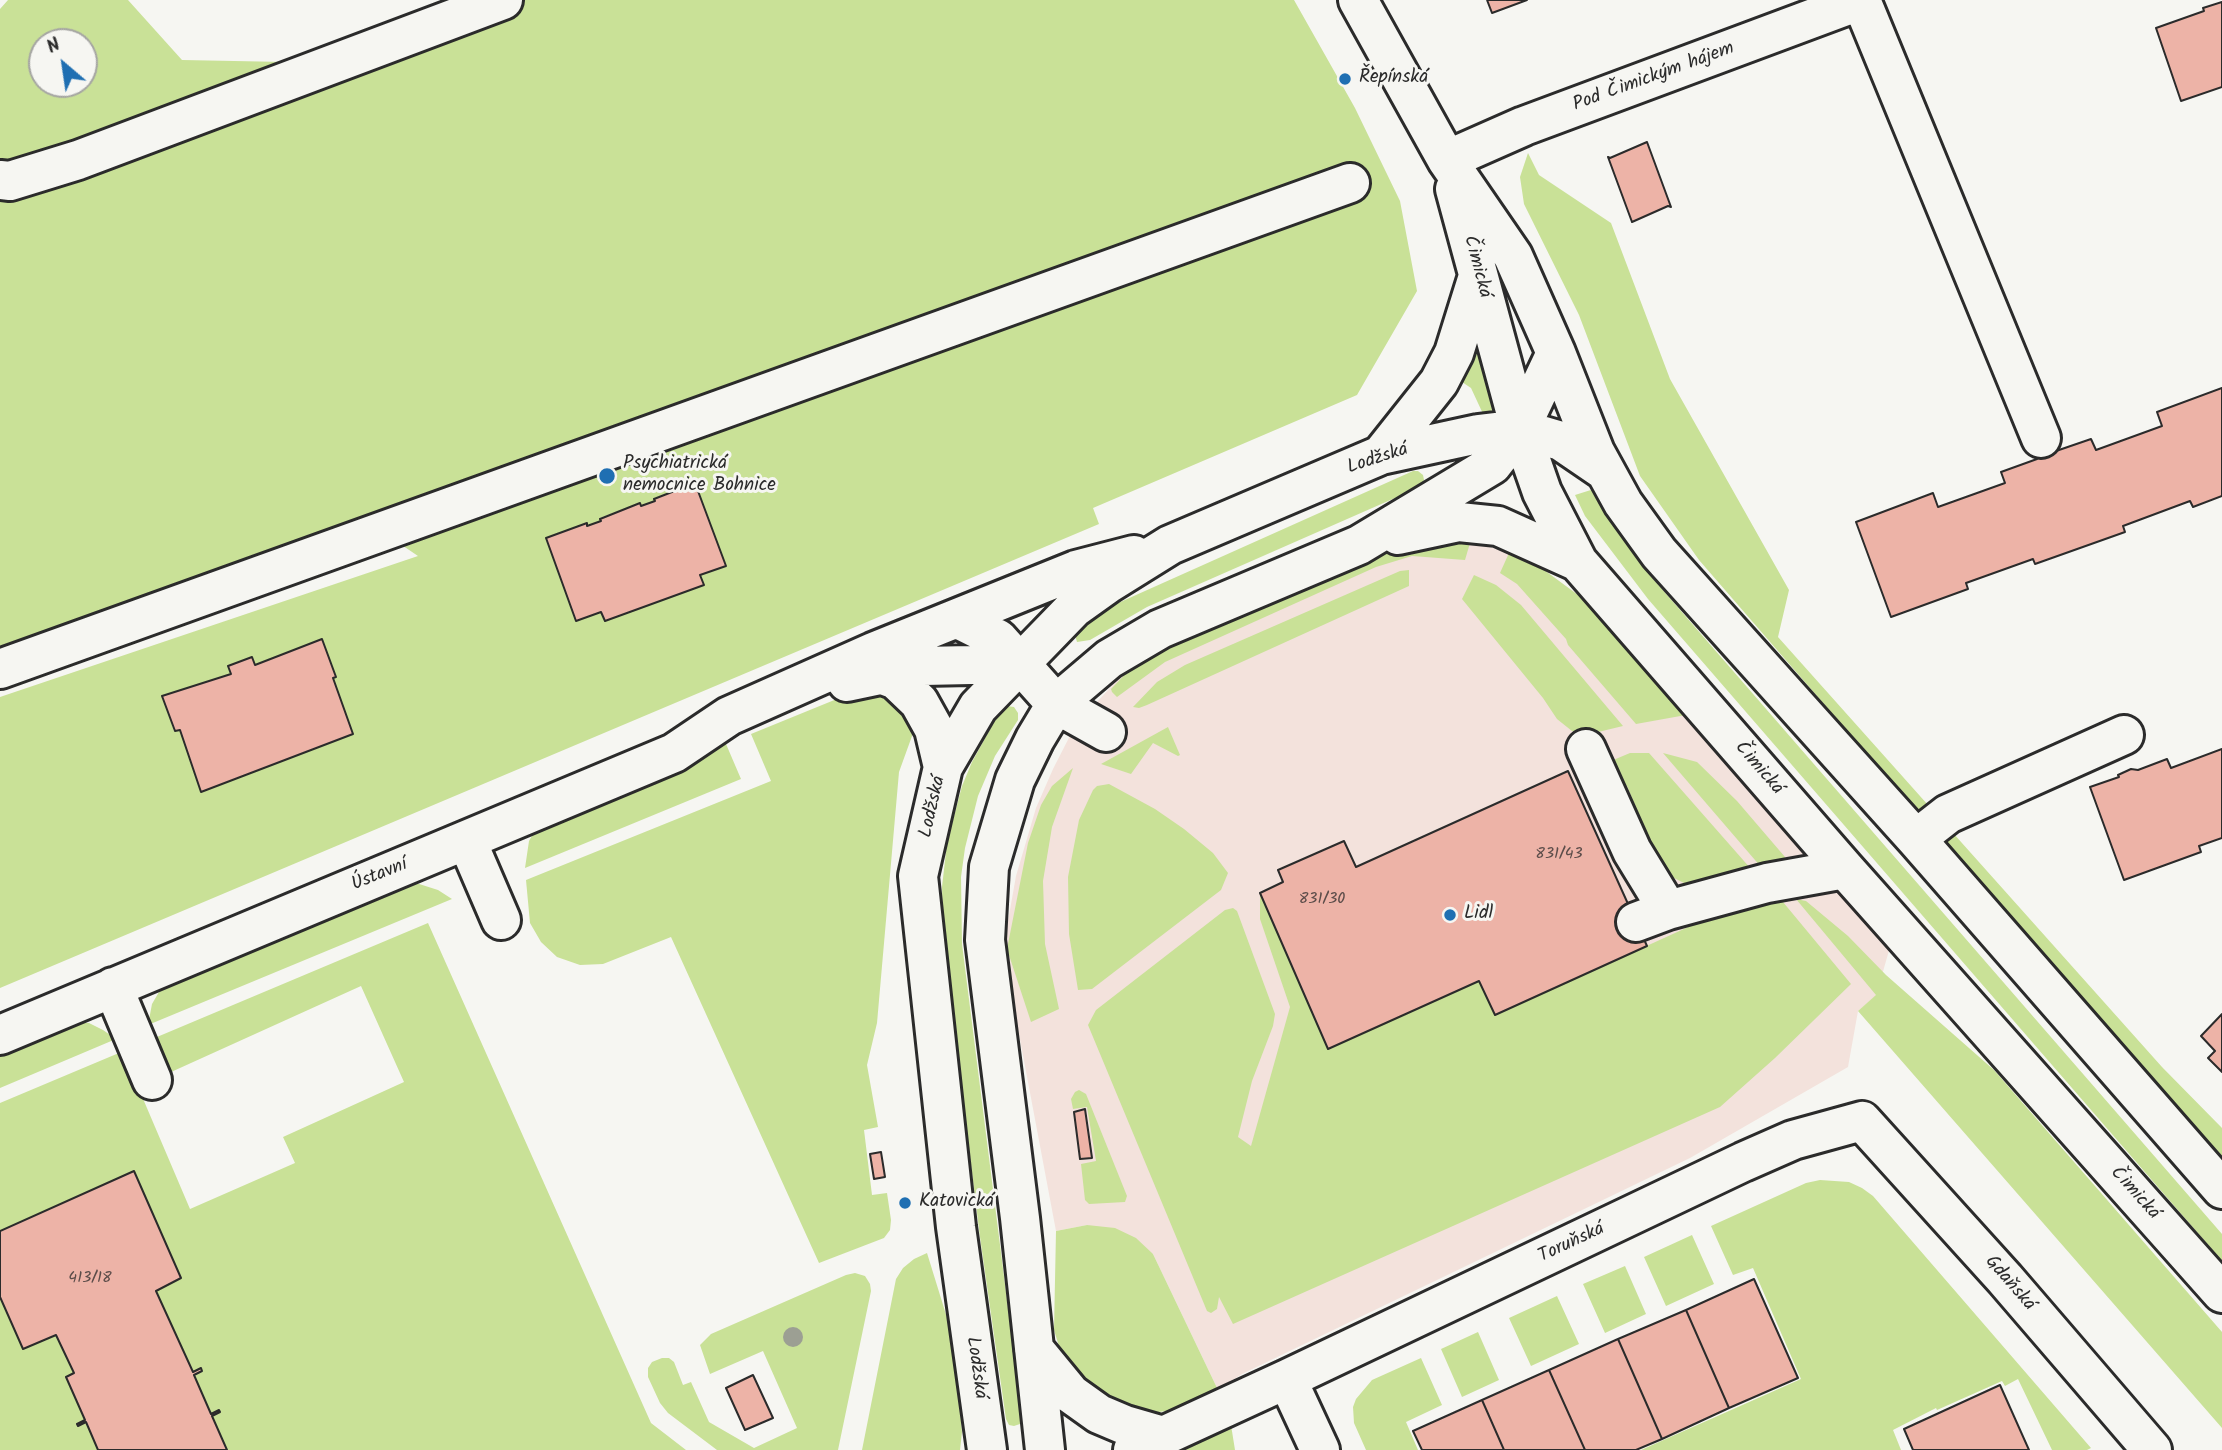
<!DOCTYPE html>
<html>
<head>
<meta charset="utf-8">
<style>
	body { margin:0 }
	#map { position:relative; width:2222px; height:1450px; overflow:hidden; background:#f6f6f2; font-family:Kalam,sans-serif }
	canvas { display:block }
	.north { position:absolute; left:28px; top:28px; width:70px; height:70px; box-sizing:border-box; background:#f6f6f2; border:2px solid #a5a5a2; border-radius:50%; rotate:331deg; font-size:19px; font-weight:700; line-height:28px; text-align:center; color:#2b2b2b }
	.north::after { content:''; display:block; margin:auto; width:24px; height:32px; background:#1f6fb2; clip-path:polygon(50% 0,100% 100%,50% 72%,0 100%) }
</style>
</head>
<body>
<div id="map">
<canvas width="2222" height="1450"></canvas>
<div class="north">N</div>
</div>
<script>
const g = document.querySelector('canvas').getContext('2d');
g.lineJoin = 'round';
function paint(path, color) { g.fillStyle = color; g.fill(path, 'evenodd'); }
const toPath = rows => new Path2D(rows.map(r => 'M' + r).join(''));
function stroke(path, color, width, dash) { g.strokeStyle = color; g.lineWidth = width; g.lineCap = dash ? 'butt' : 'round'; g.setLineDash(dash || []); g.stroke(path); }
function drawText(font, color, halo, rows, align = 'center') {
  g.font = font + ' Kalam,sans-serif'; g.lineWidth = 6; g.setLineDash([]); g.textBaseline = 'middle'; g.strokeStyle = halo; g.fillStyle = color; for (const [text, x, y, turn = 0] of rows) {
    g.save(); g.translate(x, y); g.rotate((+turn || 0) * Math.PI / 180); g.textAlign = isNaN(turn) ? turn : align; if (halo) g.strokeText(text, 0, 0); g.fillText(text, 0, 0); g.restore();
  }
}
const built = toPath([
	[1473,542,1509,553,1540,567,1589,603,1890,947,1876,996,1858,1011,1848,1067,1690,1158,1242,1374,1218,1390,1153,1254,1087,1225,1056,1231,1003,949,1016,876,1036,808,1053,769,1075,726,1130,666,1176,641,1398,547,1424,543]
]);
const green = toPath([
	[8,0,128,0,182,60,338,63,511,0,1294,0,1355,108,1400,201,1417,291,1357,395,1093,508,1099,524,0,988,0,697,418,556,381,531,0,664,0,9],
	[42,42,84,42,84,84,42,84],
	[694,483,725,565,700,575,703,585,601,612,576,621,546,539,586,524,587,526,601,521,600,518,640,503,641,506,655,501,655,498],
	[322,639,336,677,333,678,353,734,201,792,180,730,174,731,163,696,231,674,228,666,251,657,255,665],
	[1528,153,1539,175,1611,223,1670,379,1789,590,1778,637,2162,1067,2222,1128,2222,1163,1699,560,1640,476,1579,315,1524,204,1520,177],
	[1476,346,1482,352,1496,408,1494,412,1484,416,1471,388,1459,380],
	[1413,471,1418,471,1423,475,1424,480,1420,487,1147,607,1090,640,1077,642,1075,635,1079,627,1107,608],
	[1594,489,1648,573,2222,1234,2222,1261,1648,599,1585,516,1575,495],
	[1470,543,1465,560,1412,556,1376,567,1165,662,1117,697,1112,692,1111,689,1134,665,1176,643,1389,552,1415,546],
	[1509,553,1540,567,1589,603,1686,715,1636,724,1568,645,1566,639,1517,584,1500,573],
	[1409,570,1409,586,1147,705,1139,708,1133,707,1157,682,1185,665,1400,571],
	[1474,575,1496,585,1521,605,1623,726,1594,733,1580,733,1572,731,1557,719,1543,698,1462,599],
	[854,692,883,693,916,725,899,772,877,1023,867,1065,878,1127,864,1130,872,1195,887,1193,891,1220,890,1230,884,1238,819,1263,671,937,603,964,580,965,557,957,541,942,530,923,526,880,771,781,751,734],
	[1007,706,1014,707,1018,713,1018,720,995,756,978,796,965,848,961,877,962,944,1022,1419,1020,1424,1014,1426,1009,1425,1006,1419,980,1237,943,939,942,887,947,843,962,786,972,762,1000,711],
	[1168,727,1180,755,1178,756,1153,743,1131,774,1101,764],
	[726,744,741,779,525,868,529,841,538,825,552,816],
	[1630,753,1649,753,1751,869,1686,884,1666,874,1629,815,1637,810,1627,786,1617,789,1611,761],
	[1663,753,1697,762,1737,801,1785,857,1784,860,1761,867],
	[1073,768,1052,827,1043,881,1045,944,1059,1009,1031,1022,1007,949,1028,843,1041,805,1052,786],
	[1109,784,1155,809,1184,829,1213,853,1228,873,1221,890,1092,989,1078,990,1069,934,1068,877,1079,820,1093,790,1097,786],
	[416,883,438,890,452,899,148,1025,152,1004,163,985,394,884],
	[1260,893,1328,1049,1479,981,1495,1015,1697,923,1696,920,1778,896,1851,984,1775,1058,1720,1107,1233,1324,1219,1297,1217,1309,1211,1313,1207,1311,1088,1025,1096,1010,1225,910,1233,908,1237,911,1275,1014,1273,1026,1252,1081,1238,1137,1251,1146,1290,1007,1260,919],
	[1796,899,1806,901,1848,936,1886,975,1994,1070,2222,1332,2222,1428,1858,1011,1876,995],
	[428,923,651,1423,686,1450,227,1450,212,1416,220,1411,211,1414,194,1375,200,1369,193,1372,156,1291,181,1278,134,1172,0,1231,0,1103],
	[361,986,404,1082,283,1137,295,1163,190,1209,138,1087],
	[71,1022,89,1023,103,1030,116,1039,0,1088,0,1047],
	[1079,1090,1086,1094,1127,1196,1125,1202,1089,1204,1085,1200,1081,1164,1096,1161,1087,1107,1073,1109,1071,1099,1075,1092],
	[1820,1180,1849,1182,1862,1188,1873,1196,2091,1448,2087,1450,2052,1450,2018,1379,2005,1386,2002,1381,1937,1410,1936,1408,1893,1430,1901,1450,1641,1450,1801,1379,1753,1268,1733,1275,1711,1226,1806,1183],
	[1087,1225,1115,1228,1136,1238,1153,1254,1218,1390,1173,1410,1145,1414,1090,1393,1061,1353,1054,1330,1056,1231],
	[1692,1235,1714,1284,1666,1306,1644,1257],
	[927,1253,948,1321,955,1360,962,1432,960,1450,862,1450,896,1279,903,1268,914,1259],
	[1625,1266,1646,1314,1605,1333,1583,1284],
	[855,1273,865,1276,870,1284,871,1291,838,1450,717,1450,668,1413,660,1403,648,1377,648,1368,652,1362,662,1358,669,1358,674,1362,683,1385,691,1382,709,1422,754,1448,797,1428,763,1351,710,1374,700,1345,711,1334,846,1275],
	[1557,1296,1579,1344,1531,1366,1509,1318],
	[0,1297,23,1348,56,1335,74,1373,66,1377,85,1420,77,1424,78,1426,86,1422,98,1450,0,1450],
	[1478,1332,1499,1380,1462,1397,1441,1349],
	[1421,1358,1442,1405,1406,1422,1418,1450,1366,1450,1354,1423,1353,1407,1356,1399,1372,1380],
	[1231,1425,1235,1450,1174,1450]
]);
const building = toPath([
	[1487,0,1527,0,1492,13,1487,0],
	[2222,2,2222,87,2181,101,2156,28,2204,11,2203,8,2222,2],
	[1647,142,1671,207,1668,206,1632,222,1608,157,1610,158,1647,142],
	[2222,388,2222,496,2193,507,2190,501,2123,526,2125,532,2035,564,2033,559,1966,583,1968,589,1891,617,1856,522,1933,493,1938,507,2005,483,2001,472,2037,459,2036,457,2045,452,2056,451,2091,439,2096,450,2162,426,2157,412,2222,388],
	[695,483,726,566,700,575,704,585,605,621,601,612,576,621,546,538,587,523,587,526,601,521,600,519,640,503,641,506,655,501,654,499,695,483],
	[322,639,336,677,333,678,353,734,201,792,180,730,175,731,162,696,231,674,228,666,252,657,255,665,322,639],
	[2222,749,2222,838,2199,846,2201,852,2124,880,2090,787,2119,777,2118,775,2131,769,2138,770,2167,759,2171,768,2222,749],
	[1568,771,1647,946,1495,1015,1479,981,1328,1049,1260,893,1283,882,1278,870,1344,841,1356,867,1568,771],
	[2222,1014,2222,1072,2208,1058,2215,1051,2201,1036,2222,1014],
	[1085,1109,1092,1158,1080,1159,1074,1112,1085,1109],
	[881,1152,885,1177,874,1179,870,1154,881,1152],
	[134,1171,181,1278,156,1291,193,1372,201,1368,202,1371,194,1375,211,1414,219,1410,220,1412,212,1416,227,1450,98,1450,86,1422,78,1426,77,1424,85,1420,66,1377,74,1373,56,1335,23,1349,0,1297,0,1231,134,1171],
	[1754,1279,1798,1378,1729,1408,1686,1310,1754,1279],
	[1686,1310,1729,1408,1662,1439,1618,1339,1686,1310],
	[1618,1339,1662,1439,1636,1450,1585,1450,1549,1370,1618,1339],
	[1549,1370,1585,1450,1504,1450,1482,1400,1549,1370],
	[753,1375,773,1418,745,1430,726,1388,753,1375],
	[2000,1385,2029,1450,1913,1450,1904,1429,2000,1385],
	[1482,1400,1504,1450,1422,1450,1413,1431,1482,1400]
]);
const minor = toPath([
	[1358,0,1447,160,1513,256,1556,353,1595,452,1623,503,1659,553,1916,839,2222,1189],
	[1861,0,2041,438],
	[1447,160,1524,126,1862,0],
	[0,180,10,181,78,160,503,0],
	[1455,189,1520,429,1542,492,1578,562,1845,869,2222,1293],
	[1381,455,1439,382,1454,353,1478,276],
	[1398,535,1459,522,1498,526,1578,562],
	[958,619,998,639,1056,704,1106,732],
	[0,669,1350,183],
	[880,674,896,680,919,702,934,729,943,767],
	[847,682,923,666,1018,664],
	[1586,749,1632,851,1668,910],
	[1916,839,1948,814,2124,735],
	[467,841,501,920],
	[1636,922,1668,910,1767,883,1845,869],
	[113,987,152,1080],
	[0,1035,674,753,729,716,873,652,1076,570,1134,555],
	[1034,1349,1071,1394,1099,1414,1125,1425,1163,1436],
	[1287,1379,1320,1450],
	[987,1450,956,1227,918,876,943,767,978,707,1074,608,1109,583,1170,545,1381,455,1478,434,1520,429,1561,441,1605,471],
	[1045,1450,1020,1218,985,940,989,867,1015,780,1035,739,1056,704,1109,659,1160,629,1359,545,1492,465,1520,429,1556,353],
	[1133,1450,1287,1379,1743,1162,1793,1140,1862,1121,2005,1279,2152,1450]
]);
const trees = [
	[793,1337]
];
const markers = [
	[1345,79,7,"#1f6fb2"],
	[607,476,9,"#1f6fb2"],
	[1450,915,7,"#1f6fb2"],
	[905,1203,7,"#1f6fb2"]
];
const numberNames = [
	["831/43",1559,855],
	["831/30",1322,900],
	["413/18",90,1279]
];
const streetNames = [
	["Pod Čimickým hájem",1654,78,-20],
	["Čimická",1476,267,75],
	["Lodžská",1378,460,-18],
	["Čimická",1758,769,49],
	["Lodžská",934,807,-77],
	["Ústavní",380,876,-22],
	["Čimická",2134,1194,48],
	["Toruňská",1572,1244,-25],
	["Gdaňská",2009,1284,49],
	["Lodžská",975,1368,82]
];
const poiNames = [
	["Řepínská",1359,79],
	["Psychiatrická",623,465],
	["nemocnice Bohnice",623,487],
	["Lidl",1464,915],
	["Katovická",919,1203]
];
paint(built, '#f3e2dc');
paint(green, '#c9e197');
paint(building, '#edb3a7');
stroke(building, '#2b2b2b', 2);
stroke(minor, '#2b2b2b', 44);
stroke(minor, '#f6f6f2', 38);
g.fillStyle = '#9c9f93';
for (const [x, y] of trees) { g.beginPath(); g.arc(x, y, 10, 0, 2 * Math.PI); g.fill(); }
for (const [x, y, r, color] of markers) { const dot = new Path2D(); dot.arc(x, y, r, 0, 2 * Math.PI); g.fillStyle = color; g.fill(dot); stroke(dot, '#f6f6f2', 2.5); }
drawText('16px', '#5c4d4a', null, numberNames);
drawText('19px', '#2b2b2b', '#f6f6f2', streetNames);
drawText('19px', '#2b2b2b', '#f6f6f2', poiNames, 'left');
</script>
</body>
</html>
